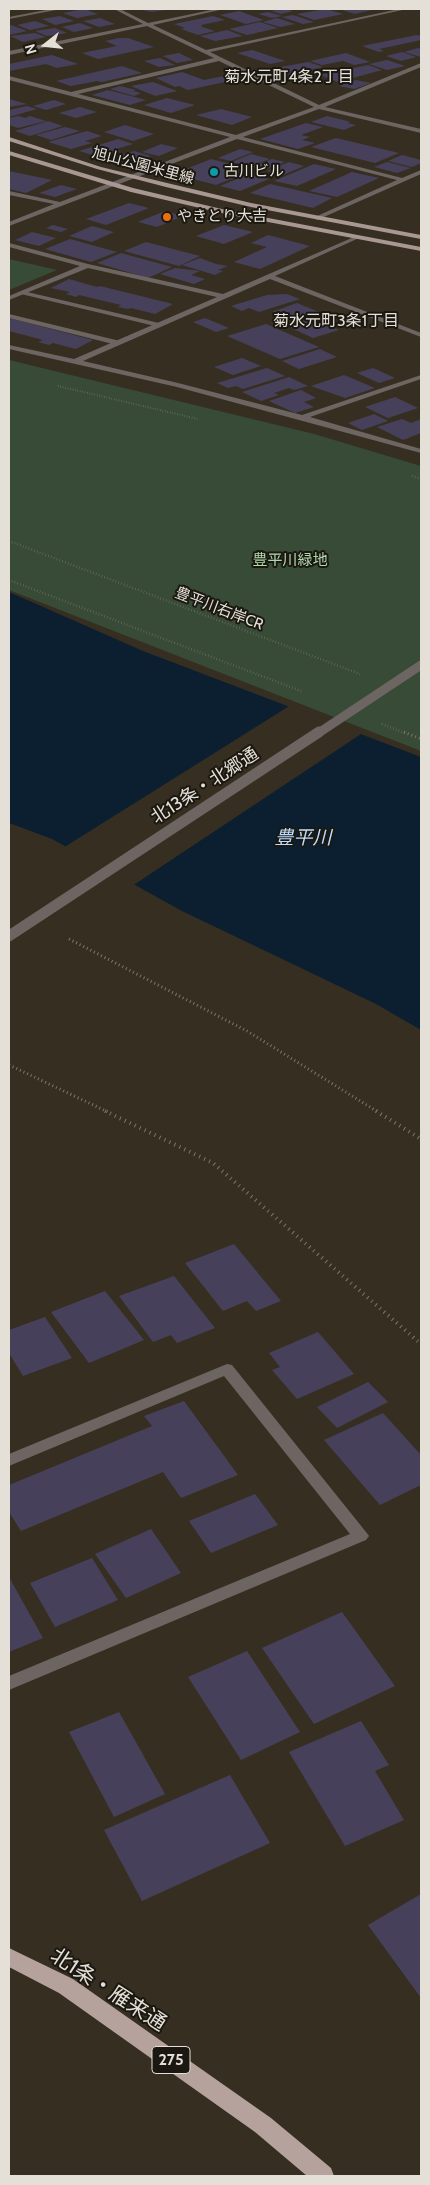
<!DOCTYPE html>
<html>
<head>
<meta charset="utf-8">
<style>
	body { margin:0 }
	#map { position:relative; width:430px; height:2185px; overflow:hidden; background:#362f21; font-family:Cabin,sans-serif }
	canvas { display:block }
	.frame { position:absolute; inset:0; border:10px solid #e5e0d7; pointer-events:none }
	.north { position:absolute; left:20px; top:20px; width:50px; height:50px; -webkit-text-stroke:4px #1b1811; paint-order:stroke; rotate:254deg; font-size:14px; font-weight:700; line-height:20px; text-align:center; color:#e5e0d7 }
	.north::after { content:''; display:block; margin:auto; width:18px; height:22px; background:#e5e0d7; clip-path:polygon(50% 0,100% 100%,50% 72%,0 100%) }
</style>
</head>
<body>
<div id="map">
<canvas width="430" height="2185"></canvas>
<div class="frame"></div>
<div class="north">N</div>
</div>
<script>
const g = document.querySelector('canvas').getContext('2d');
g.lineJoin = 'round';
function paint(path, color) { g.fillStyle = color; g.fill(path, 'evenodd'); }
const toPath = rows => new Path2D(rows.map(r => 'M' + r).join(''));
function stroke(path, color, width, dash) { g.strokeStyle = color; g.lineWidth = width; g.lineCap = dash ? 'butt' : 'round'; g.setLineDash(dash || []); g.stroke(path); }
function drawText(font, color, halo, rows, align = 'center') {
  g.font = font + ' Cabin,"Noto Sans JP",sans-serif'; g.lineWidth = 4; g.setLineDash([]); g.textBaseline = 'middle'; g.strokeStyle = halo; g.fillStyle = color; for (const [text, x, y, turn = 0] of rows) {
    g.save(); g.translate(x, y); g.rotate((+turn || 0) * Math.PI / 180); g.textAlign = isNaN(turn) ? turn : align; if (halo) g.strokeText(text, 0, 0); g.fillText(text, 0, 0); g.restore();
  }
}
const green = toPath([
	[9,259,57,270,9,290],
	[9,360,314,434,421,466,421,751,9,590]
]);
const water = toPath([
	[9,592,143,651,421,757,421,1030,376,1004,182,911,52,839,9,823]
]);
const pier = toPath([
	[291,705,364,732,132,886,63,848]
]);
const building = toPath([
	[84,9,98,14,77,18,63,13],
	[139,9,166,9,166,10,151,12],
	[284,9,293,11,281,14,271,11],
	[326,9,343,14,314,20,297,14],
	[339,9,368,9,372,10,355,14],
	[239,11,264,20,246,24,220,15],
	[268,12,282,16,272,18,258,14],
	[293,15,314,22,303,24,282,17],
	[60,16,74,21,55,25,42,19],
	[213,16,225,20,201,25,202,27,215,31,198,35,181,29,185,28,174,24],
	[100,18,115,24,99,27,83,21],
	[277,18,295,24,280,27,263,22],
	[35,21,49,26,30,30,17,25],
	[260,22,278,28,247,35,229,29],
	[80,23,93,28,74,32,62,27],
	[11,25,27,31,9,35,9,26],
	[55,28,67,33,47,36,35,31],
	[227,30,243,36,215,41,200,36],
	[35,33,46,37,23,42,10,36],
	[417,35,421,36,421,40,379,49,384,51,379,52,362,46],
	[119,38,128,38,154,47,98,59,82,53,117,46,105,41],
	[418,48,421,49,421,57,404,52],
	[252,50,285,61,270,64,237,53],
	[402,52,416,57,401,61,386,56],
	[179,53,193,60,177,63,163,56],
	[346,53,370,62,354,65,343,61,322,65,310,61],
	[52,55,78,64,57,68,46,64,9,71,9,64],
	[160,58,175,65,159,67,144,61],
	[387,60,405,66,387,70,369,64],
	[308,62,323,67,286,75,270,69],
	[368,65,382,70,338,82,320,75],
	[122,66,142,73,102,82,97,81,71,86,56,81],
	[182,72,204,80,224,76,234,80,188,90,179,86,175,87,156,78],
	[356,80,371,83,354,89,339,86],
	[153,82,177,91,155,96,131,86],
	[120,86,136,90,133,91,141,93,134,96,110,89],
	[108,90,146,100,130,105,92,95],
	[167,98,195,105,171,113,144,105],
	[9,99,27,104,9,107],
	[54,100,66,104,46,110,33,106],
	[27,106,37,109,9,117,9,110],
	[80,107,97,112,76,118,59,113],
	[221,109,252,117,232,125,196,115],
	[18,116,25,118,30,116,46,121,18,128,9,125,9,118],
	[327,116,351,122,347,123,356,125,344,130,311,122],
	[48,121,63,126,30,136,15,131],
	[306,123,323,127,301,135,310,137,302,140,315,143,298,149,260,139],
	[125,125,154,134,133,141,104,132],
	[65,127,80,131,51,140,36,135],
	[87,131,102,136,85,141,92,143,71,149,48,142],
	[336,138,399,153,375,163,311,147],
	[118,139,133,144,116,149,121,151,99,157,79,151],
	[161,144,178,148,159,156,142,152],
	[240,149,253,152,231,161,218,158],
	[134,151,151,156,128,163,111,158],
	[251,154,270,159,250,166,232,162],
	[402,155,421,160,421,163,412,167,388,161],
	[211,159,253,170,216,185,174,174],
	[272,159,285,162,264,170,251,167],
	[289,162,304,166,283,175,267,171],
	[387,162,411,168,397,173,374,167],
	[314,164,336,169,297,186,274,181],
	[9,171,52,180,26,193,9,189],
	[352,172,379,178,337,197,309,191],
	[249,174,269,179,240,191,220,186],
	[270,184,332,198,313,208,250,193],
	[61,185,77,189,55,197,39,193],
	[129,203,149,208,106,225,86,219],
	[165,211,183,216,157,227,138,222],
	[53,225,68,229,61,232,46,228],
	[224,225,253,232,224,244,196,236],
	[92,226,114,232,92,242,69,236],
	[32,232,56,238,39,246,15,240],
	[268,235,310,246,260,269,234,262,267,247,251,243],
	[70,239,117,252,91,262,45,249],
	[146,242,200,256,179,266,124,251],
	[121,253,172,267,148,278,97,263],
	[200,258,216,264,228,266,218,270,223,271,215,275,182,265],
	[175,268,200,271,191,275,205,279,194,284,160,274],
	[69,279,97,287,100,286,173,304,155,314,131,308,128,309,118,307,121,305,79,295,76,297,66,294,70,292,51,288],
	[287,294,300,299,259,312,249,308,242,311,231,306,267,295],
	[297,303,321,313,296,321,272,312],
	[9,318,93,340,76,349,53,343,49,345,38,342,43,340,9,331],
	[205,318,229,328,216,332,193,322],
	[313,318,339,330,313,338,287,326],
	[266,324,319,347,280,359,227,336],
	[320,349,337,357,299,369,282,361],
	[242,358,261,366,233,375,214,367],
	[267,368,285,376,243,389,236,386,228,388,217,383],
	[373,368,395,378,379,383,357,373],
	[344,375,375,388,345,398,311,386],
	[289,377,308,386,294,390,289,388,274,393,279,395,261,401,242,392],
	[301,390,316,398,304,402,314,407,295,413,269,401],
	[395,397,418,408,388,418,365,407],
	[374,414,388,421,362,430,348,423],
	[402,419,411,423,421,419,421,433,403,440,377,427],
	[234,1244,281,1301,256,1311,247,1301,223,1311,185,1263],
	[174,1276,215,1328,177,1343,171,1335,153,1342,119,1296],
	[105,1291,144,1340,89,1363,51,1312],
	[45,1317,72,1358,23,1376,9,1353,9,1330],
	[318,1332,354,1374,297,1399,272,1370,280,1367,269,1353],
	[368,1382,388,1402,337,1428,317,1407],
	[184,1401,238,1475,181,1498,163,1472,21,1531,9,1512,9,1485,152,1426,144,1416],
	[383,1413,421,1455,421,1485,380,1505,324,1440],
	[255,1494,278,1525,211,1553,189,1521],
	[151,1529,181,1573,126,1598,95,1554],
	[92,1558,118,1600,55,1627,30,1583],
	[9,1577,43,1638,9,1652],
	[342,1612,395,1686,314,1724,262,1648],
	[247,1651,300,1732,241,1760,188,1677],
	[119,1712,165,1794,114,1817,69,1732],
	[361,1721,389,1765,375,1771,404,1820,345,1846,289,1752],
	[230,1775,270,1843,142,1901,104,1830],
	[421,1894,421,1998,368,1925]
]);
const pathFar3 = toPath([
	[58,386,198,419]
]);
const pathFar2 = toPath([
	[412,476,421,479],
	[9,541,360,674],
	[9,580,301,691],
	[382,724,407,734]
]);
const pathFar1 = toPath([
	[404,732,421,739],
	[69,939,247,1031,378,1112],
	[9,1065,108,1112]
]);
const path = toPath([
	[105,1111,213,1163,421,1344],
	[376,1111,421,1139]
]);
const service = toPath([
	[23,291,159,323,163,325,159,327,21,294,21,292,23,291],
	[9,314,120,341,121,343,117,345,9,318,9,314]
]);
const minor = toPath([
	[51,9,61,9,9,19,9,17,51,9],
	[114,9,120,9,148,23,216,9,224,9,153,25,206,50,399,9,407,9,210,52,319,105,421,63,421,67,325,107,421,129,421,133,319,109,243,137,402,178,421,170,421,174,317,220,314,218,315,217,397,180,237,139,9,226,9,222,54,204,9,195,9,191,60,202,230,137,9,80,9,76,71,92,214,58,147,26,9,55,9,51,143,24,114,9],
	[219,61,314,107,236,135,78,94,219,61],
	[354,237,359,238,275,276,421,333,421,337,270,279,83,361,178,383,302,415,421,375,421,379,310,417,421,449,421,453,177,387,9,349,9,345,74,359,217,297,88,268,9,300,9,296,80,266,9,247,9,243,88,264,223,294,354,237],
	[227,1364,232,1365,366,1532,369,1536,366,1540,9,1690,9,1676,350,1534,224,1376,9,1466,9,1454,227,1364]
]);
const primary = toPath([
	[9,137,101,167,167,183,251,203,421,235,421,239,251,207,166,187,97,169,9,141,9,137],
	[9,151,133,188,226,210,421,247,421,251,226,214,131,192,9,155,9,151]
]);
const trunk = toPath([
	[9,1948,73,1979,271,2118,331,2168,334,2176,307,2176,255,2132,59,1993,9,1967,9,1948]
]);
const tertiaryBridgeFar1 = toPath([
	[317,734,421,665]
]);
const tertiaryBridge = toPath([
	[9,936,319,732]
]);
const markers = [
	[214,172,5,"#0f9aa8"],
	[167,217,5,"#e8710a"]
];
const farStreetnames = [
	["旭山公園米里線",143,166,15],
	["豊平川右岸CR",219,609,21]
];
const farPoinames = [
	["古川ビル",224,172],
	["やきとり大吉",177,217]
];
const farParknames = [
	["豊平川緑地",290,561]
];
const farNeighbourhoodnames = [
	["菊水元町4条2丁目",289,77],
	["菊水元町3条1丁目",336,321]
];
const shields = [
	[171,2060,38]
];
const shieldNames = [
	["275",171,2060]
];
const streetNames = [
	["北13条・北郷通",205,786,-33]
];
const waterNames = [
	["豊平川",303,838]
];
const nearStreetnames = [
	["北1条・雁来通",108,1990,33]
];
paint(green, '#374b36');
paint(water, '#0b1f31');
paint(pier, '#362f21');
paint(building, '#47405a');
stroke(pathFar3, '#7c766a', 2, [0.5, 2]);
stroke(pathFar2, '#7c766a', 2.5, [0.5, 2.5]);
stroke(pathFar1, '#7c766a', 3, [1, 3]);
stroke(path, '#7c766a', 4, [1, 4.5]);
paint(service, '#6d6562');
paint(minor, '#6d6562');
paint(primary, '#a99892');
paint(trunk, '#b5a29c');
stroke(tertiaryBridgeFar1, '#6d6562', 9);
stroke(tertiaryBridge, '#6d6562', 11);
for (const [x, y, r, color] of markers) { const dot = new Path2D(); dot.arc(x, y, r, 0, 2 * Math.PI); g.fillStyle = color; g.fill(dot); stroke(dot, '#1b1811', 2); }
drawText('15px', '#e5e0d7', '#1b1811', farStreetnames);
drawText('15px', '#e5e0d7', '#1b1811', farPoinames, 'left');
drawText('15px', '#afd8ac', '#1b1811', farParknames);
drawText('16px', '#e5e0d7', '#1b1811', farNeighbourhoodnames);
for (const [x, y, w] of shields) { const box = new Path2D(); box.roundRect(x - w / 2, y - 13.5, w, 27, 4); g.fillStyle = '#1b1811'; g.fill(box); stroke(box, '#e5e0d7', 1); }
drawText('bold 16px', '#e5e0d7', null, shieldNames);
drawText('18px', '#e5e0d7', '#1b1811', streetNames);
drawText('italic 19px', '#bdf', '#1b1811', waterNames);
drawText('21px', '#e5e0d7', '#1b1811', nearStreetnames);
</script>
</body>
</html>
